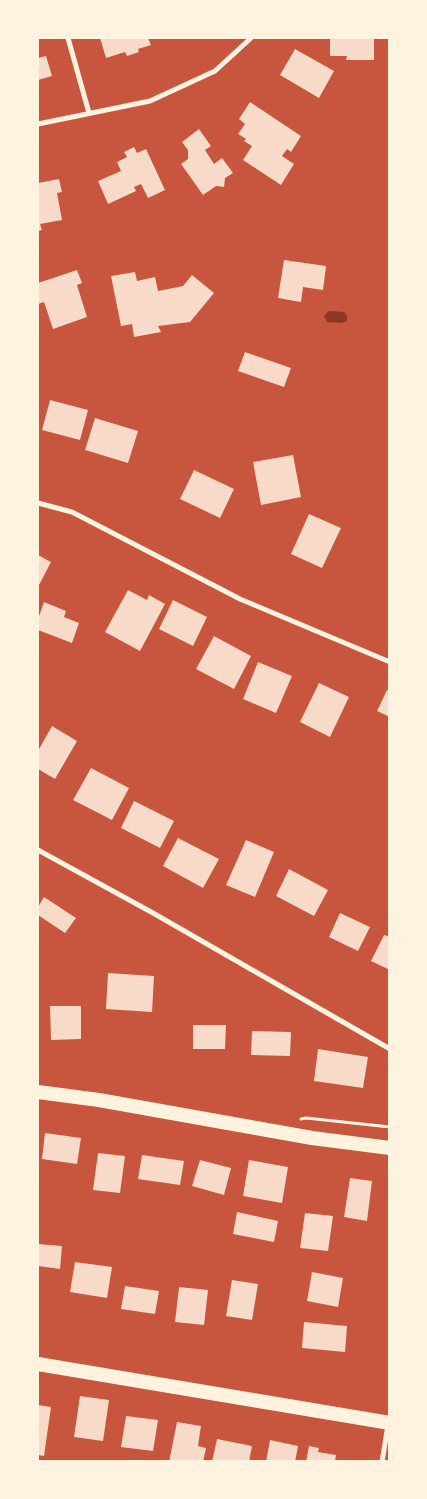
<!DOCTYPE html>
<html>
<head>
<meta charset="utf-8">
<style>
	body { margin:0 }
	#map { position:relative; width:427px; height:1499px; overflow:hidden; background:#c8553d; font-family:Quicksand,sans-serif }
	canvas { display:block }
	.frame { position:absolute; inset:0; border:39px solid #fff3e0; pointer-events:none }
</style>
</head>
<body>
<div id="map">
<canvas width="427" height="1499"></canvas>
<div class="frame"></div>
</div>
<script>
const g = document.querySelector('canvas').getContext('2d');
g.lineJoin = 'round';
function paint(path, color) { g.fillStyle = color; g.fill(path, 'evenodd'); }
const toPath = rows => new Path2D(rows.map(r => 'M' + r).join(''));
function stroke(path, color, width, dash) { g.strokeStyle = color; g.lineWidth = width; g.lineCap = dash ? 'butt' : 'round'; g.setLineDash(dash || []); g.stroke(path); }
const water = toPath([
	[329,311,344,312,347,316,347,321,342,323,327,322,324,316]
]);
const building = toPath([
	[100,38,148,38,151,45,138,49,139,52,127,56,125,52,106,58],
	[321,38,374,38,374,60,346,60,347,56,330,56,330,39,321,39],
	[295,49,334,71,319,98,280,75],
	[46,56,52,76,38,80,38,58],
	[250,102,301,136,291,152,287,149,282,156,294,164,281,185,243,160,252,146,244,141,246,139,238,134,245,124,239,119],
	[199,129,211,146,205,150,214,164,222,158,233,173,225,178,224,187,216,186,203,195,181,164,188,159,188,150,182,142],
	[134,147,137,153,146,149,165,190,148,198,141,184,134,187,136,191,108,204,98,181,121,171,117,162,127,157,124,152],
	[59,179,62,192,57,193,62,220,40,224,42,230,38,231,38,183],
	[284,260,326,266,323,290,303,287,301,302,278,298],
	[77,270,82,283,77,285,87,317,53,329,44,302,38,304,38,283],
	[135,272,137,281,155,277,158,291,183,286,192,275,214,293,190,322,158,326,161,332,134,337,132,324,121,326,111,276],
	[245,352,291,368,284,387,238,371],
	[50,400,88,410,80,440,42,430],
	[95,418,138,431,128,463,85,450],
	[293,455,301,497,261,505,253,462],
	[194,470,234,489,220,518,180,499],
	[309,514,341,528,322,568,291,554],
	[38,555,51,562,38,587],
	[128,590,147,600,149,595,165,604,140,651,105,632],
	[173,600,207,617,193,646,159,629],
	[44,602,66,611,64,617,79,623,72,643,38,630,38,619],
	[214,636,251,656,234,689,196,669],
	[258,662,292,676,276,713,243,699],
	[319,683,349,697,330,737,300,722],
	[387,690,390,691,390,717,377,711],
	[52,726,77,741,55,779,38,769,38,751],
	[91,768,129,788,112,820,73,800],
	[134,801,174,821,160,848,121,828],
	[178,838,219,859,203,888,163,866],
	[246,840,274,852,255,897,226,885],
	[289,869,328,890,314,916,276,896],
	[44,897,76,918,65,933,38,915,38,907],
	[340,913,370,927,358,951,329,937],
	[384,935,390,937,390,970,371,961],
	[108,973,154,976,152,1012,106,1009],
	[50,1006,81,1006,81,1039,51,1040],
	[193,1025,226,1025,225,1049,193,1049],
	[252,1031,291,1032,290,1056,251,1055],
	[318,1049,368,1057,363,1088,314,1081],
	[45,1133,81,1138,77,1164,42,1159],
	[98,1153,125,1156,120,1193,93,1190],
	[142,1155,184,1161,180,1185,138,1179],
	[200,1160,231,1168,224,1195,192,1186],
	[249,1160,288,1167,282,1203,243,1196],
	[350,1178,372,1181,367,1221,344,1217],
	[237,1212,278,1221,274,1242,233,1234],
	[305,1213,333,1216,328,1251,300,1248],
	[38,1244,62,1246,60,1269,38,1266],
	[75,1262,112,1267,107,1298,70,1292],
	[312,1272,343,1278,338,1307,307,1301],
	[232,1280,258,1284,252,1320,226,1316],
	[125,1286,159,1291,155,1314,121,1309],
	[179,1287,208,1290,204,1325,175,1322],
	[304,1322,347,1326,345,1352,302,1348],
	[80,1396,109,1400,103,1441,74,1437],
	[38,1405,51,1407,44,1456,38,1455],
	[126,1416,158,1420,153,1451,121,1447],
	[177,1422,201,1426,198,1446,206,1448,203,1462,169,1462],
	[217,1439,252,1446,249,1462,212,1462],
	[270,1440,298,1446,295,1462,266,1462],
	[309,1446,319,1448,318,1452,336,1455,335,1462,306,1462]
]);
const path = toPath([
	[301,1119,306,1118,390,1127]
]);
const minor = toPath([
	[68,38,89,113],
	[38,124,150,101,215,71,251,38],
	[38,503,72,512,240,599,390,662],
	[38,850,153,913,390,1049],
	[382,1462,388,1425]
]);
const trunk = toPath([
	[38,1092,99,1100,312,1138,390,1148],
	[38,1364,390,1423]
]);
paint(water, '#8f3625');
paint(building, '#f7dbc8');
stroke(path, '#fff3e0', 3);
stroke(minor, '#fff3e0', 5);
stroke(trunk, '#fff3e0', 14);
</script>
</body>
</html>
